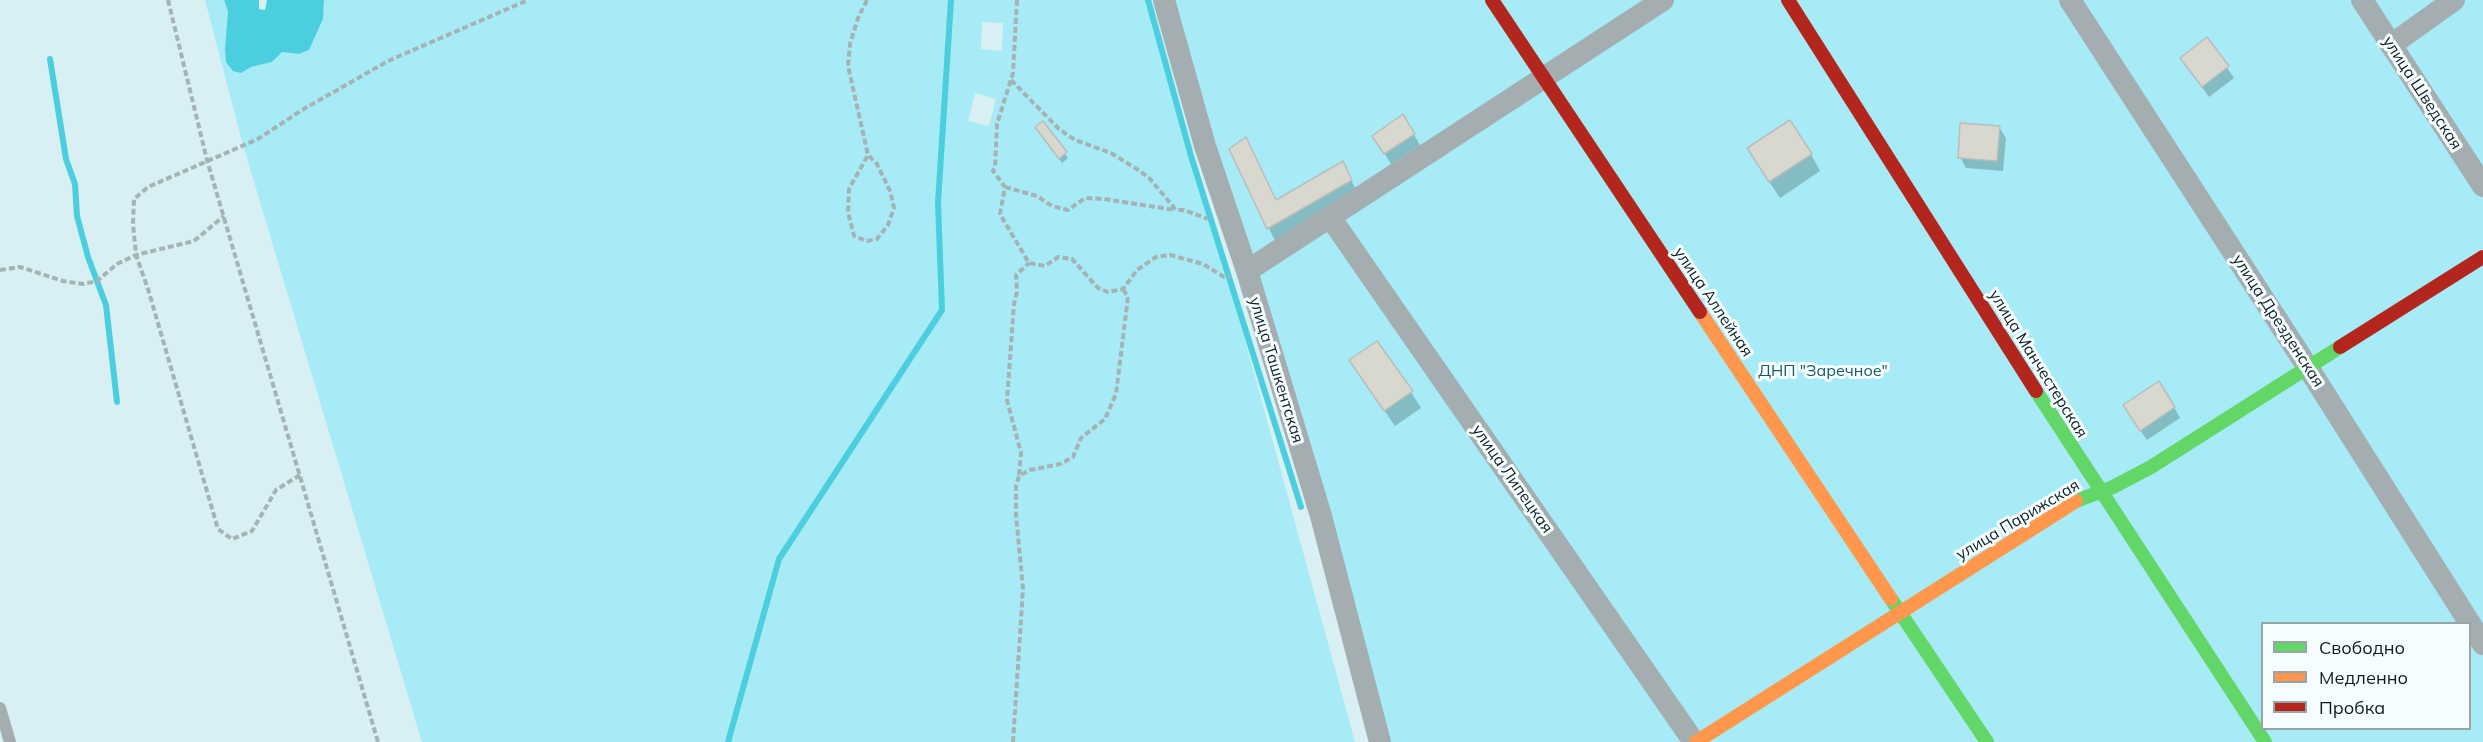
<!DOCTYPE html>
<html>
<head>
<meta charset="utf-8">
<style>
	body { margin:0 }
	#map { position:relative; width:2483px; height:742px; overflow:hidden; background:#d8eff3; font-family:Mulish,sans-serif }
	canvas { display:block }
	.legend { position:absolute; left:2261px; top:622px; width:210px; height:108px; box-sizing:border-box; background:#f5fdff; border:2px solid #99a4a6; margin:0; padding:8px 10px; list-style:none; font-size:18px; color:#0e1e21 }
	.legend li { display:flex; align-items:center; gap:12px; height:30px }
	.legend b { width:30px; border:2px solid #99a4a6 }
</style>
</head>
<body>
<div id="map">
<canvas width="2483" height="742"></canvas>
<ul class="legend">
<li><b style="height:8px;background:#63d668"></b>Свободно</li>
<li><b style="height:8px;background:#ff974d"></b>Медленно</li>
<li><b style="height:8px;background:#b3261e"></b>Пробка</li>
</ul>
</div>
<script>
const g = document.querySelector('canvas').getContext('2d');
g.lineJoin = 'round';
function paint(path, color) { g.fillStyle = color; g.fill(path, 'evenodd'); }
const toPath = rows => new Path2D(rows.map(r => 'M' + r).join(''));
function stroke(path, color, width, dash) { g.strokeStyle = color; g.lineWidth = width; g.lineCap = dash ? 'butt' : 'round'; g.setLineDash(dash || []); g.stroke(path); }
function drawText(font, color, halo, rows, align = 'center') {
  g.font = font + ' Mulish,sans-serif'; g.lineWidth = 6; g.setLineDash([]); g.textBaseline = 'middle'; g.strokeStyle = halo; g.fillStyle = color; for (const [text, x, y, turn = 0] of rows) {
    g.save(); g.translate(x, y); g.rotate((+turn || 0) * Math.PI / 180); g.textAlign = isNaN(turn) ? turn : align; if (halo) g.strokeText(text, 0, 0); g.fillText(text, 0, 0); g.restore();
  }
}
const green = toPath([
	[205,0,224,0,228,12,225,48,241,73,251,67,272,62,282,52,299,54,309,50,323,19,324,0,1152,0,1355,742,422,742,243,145],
	[982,22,1003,23,1002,51,981,49],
	[975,93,996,99,989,126,968,121],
	[1164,0,2483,0,2483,742,1380,742],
	[2262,624,2470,624,2470,728,2262,728]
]);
const water = toPath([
	[224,0,259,0,259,9,265,10,267,0,324,0,323,19,309,50,299,54,282,52,272,62,251,67,241,73,233,71,226,62,225,48,228,12]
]);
const shadow = toPath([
	[2207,39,2234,78,2209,97,2182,58],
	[1403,116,1420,145,1391,164,1374,136],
	[1042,123,1068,158,1062,163,1040,132],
	[1999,127,2006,138,2003,171,1966,168,1960,157],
	[1245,139,1277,201,1351,180,1360,197,1277,245,1231,149],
	[1811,154,1820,171,1780,198,1758,165],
	[1361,377,1411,392,1421,408,1395,426],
	[2174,407,2180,418,2147,440,2131,417]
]);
const stream = toPath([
	[1148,0,1191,156,1301,507],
	[50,59,66,159,75,184,77,216,88,257,106,305,117,402],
	[728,742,779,559,942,310,938,203,951,0]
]);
const building = toPath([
	[2207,37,2229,66,2202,87,2180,58,2207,37],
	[1403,114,1415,134,1384,154,1372,136,1403,114],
	[1790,120,1812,154,1769,182,1747,148,1790,120],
	[1043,121,1067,152,1059,159,1035,127,1043,121],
	[1960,123,2000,126,1997,161,1958,158,1960,123],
	[1246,137,1276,200,1343,161,1352,180,1267,229,1229,149,1246,137],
	[1377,341,1413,391,1384,411,1349,360,1377,341],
	[2159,381,2175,407,2140,431,2123,405,2159,381]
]);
const path = toPath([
	[168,0,207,160,378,742],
	[867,0,858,18,850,44,848,66,868,155,877,164,890,191,894,208,888,225,877,239,867,241,854,236,848,212,849,189,868,155],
	[1017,0,1013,73,997,124,995,167,993,171,1005,187,1000,214,1029,263,1045,266,1058,257,1072,259,1098,288,1108,292,1123,289,1137,270,1156,257,1170,255,1203,264,1224,277,1230,277],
	[1011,80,1059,129,1075,140,1111,153,1140,171,1150,179,1176,210,1184,210,1208,219],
	[1005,187,1037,196,1052,206,1068,210,1085,198,1104,199,1175,210],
	[0,270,20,267,63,281,83,284,97,281,117,264,136,255,194,241,224,216],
	[300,475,276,490,252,531,232,539,218,529,148,289,136,255,133,224,134,199,148,187,258,139,302,110,388,61,528,0],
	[1019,475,1021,453,1007,400,1014,304,1017,292,1016,275,1029,263],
	[1013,742,1023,589,1016,515,1016,486,1019,476,1030,470,1060,464,1073,457,1081,438,1105,419,1116,394,1128,297,1123,289]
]);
const lane = toPath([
	[0,708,10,742]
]);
const street = toPath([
	[1164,0,1205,146,1247,271,1321,516,1380,742],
	[2070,0,2307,366,2483,644],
	[2362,0,2483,186],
	[2391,45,2454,0],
	[1330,217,1694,742],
	[1247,271,1663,0]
]);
const fast = toPath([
	[2036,391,2265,742],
	[2076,501,2113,487,2151,467,2340,347],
	[1891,599,1987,742]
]);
const slow = toPath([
	[1700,312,1891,599],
	[1696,742,2076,501]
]);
const jam = toPath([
	[1492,0,1700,312],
	[1788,0,2036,391],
	[2340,347,2483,257]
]);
const streetNames = [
	["улица Шведская",2422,93,57],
	["улица Аллейная",1713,302,56],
	["улица Дрезденская",2278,321,57],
	["улица Манчестерская",2038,364,58],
	["улица Ташкентская",1276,370,73],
	["улица Липецкая",1512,479,55],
	["улица Парижская",2018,520,-31]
];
const parkNames = [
	["ДНП \"Заречное\"",1823,371]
];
paint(green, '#a6ebf6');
paint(water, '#4bcfdf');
paint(shadow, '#0003');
stroke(stream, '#4bcfdf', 6);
paint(building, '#d8d8ce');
stroke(building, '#b8bebb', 1.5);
stroke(path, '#a5b3b5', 4, [6, 3]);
stroke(lane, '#a4aeb1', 12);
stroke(street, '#a4aeb1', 22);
stroke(fast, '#63d668', 14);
stroke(slow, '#ff974d', 14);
stroke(jam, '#b3261e', 14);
drawText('16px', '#0e1e21', '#f5fdff', streetNames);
drawText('16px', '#1d5a63', '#f5fdff', parkNames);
</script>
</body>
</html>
